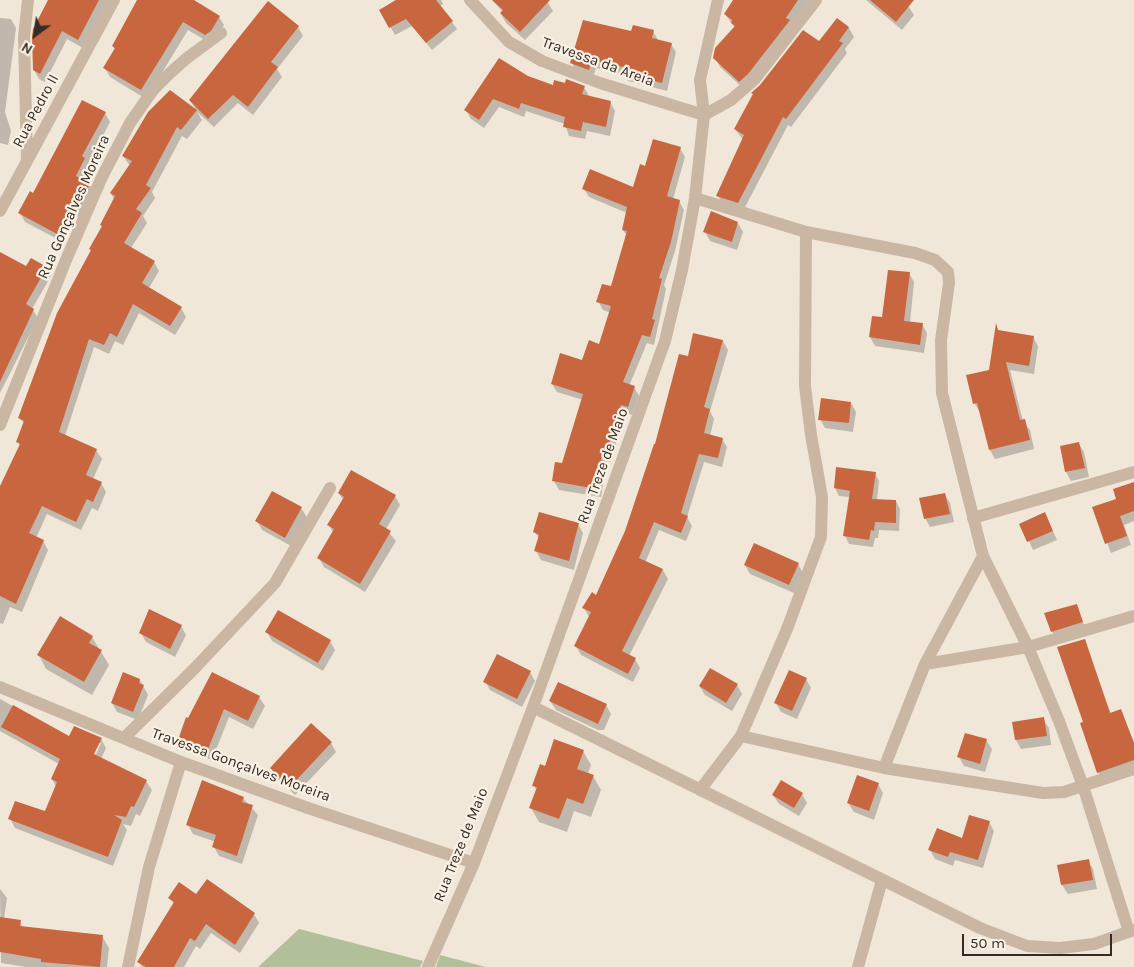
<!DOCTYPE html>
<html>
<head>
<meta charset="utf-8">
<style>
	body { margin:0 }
	#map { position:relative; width:1134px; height:967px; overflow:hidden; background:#f1e7d8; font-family:Karla,sans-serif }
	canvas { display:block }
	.north { position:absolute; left:10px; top:10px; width:50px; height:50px; -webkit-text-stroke:4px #f9f1e4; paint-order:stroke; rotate:211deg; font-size:14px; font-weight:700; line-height:20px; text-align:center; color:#342b26 }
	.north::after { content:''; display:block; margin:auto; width:18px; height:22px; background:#342b26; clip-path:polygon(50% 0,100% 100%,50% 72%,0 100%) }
	.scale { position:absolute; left:962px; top:934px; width:150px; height:22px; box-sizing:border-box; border:2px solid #342b26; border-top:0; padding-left:6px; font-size:15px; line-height:18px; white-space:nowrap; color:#342b26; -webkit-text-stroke:4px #f9f1e4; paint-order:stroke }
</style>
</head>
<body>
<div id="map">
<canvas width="1134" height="967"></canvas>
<div class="north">N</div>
<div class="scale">50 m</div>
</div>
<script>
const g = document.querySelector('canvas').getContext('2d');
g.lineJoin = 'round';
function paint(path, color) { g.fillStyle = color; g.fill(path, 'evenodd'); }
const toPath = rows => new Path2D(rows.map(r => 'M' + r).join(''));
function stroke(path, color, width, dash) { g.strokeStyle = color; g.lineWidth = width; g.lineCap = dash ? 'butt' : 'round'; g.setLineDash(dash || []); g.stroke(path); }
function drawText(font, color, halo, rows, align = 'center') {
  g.font = font + ' Karla,sans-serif'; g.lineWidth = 4.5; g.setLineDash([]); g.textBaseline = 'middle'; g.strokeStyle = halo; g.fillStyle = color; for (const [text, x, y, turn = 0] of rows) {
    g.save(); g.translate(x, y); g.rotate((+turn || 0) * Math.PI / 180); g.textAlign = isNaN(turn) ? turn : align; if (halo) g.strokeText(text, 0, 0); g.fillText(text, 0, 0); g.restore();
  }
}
const green = toPath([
	[299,929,423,961,420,967,258,967],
	[440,955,486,967,436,967]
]);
const shadow = toPath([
	[48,0,110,0,83,48,67,39,45,82,39,79,34,70],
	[138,0,191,0,219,17,224,25,215,40,210,43,188,30,146,99,110,77,105,68,115,50,113,46],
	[395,0,441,0,443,4,440,6,457,29,432,50,412,26,395,35,381,10],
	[492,0,546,0,553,11,525,40,506,23,501,14,503,12],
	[757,0,809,0,745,90,720,67,715,57,735,28,725,14],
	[866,0,911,0,907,4,914,15,902,30],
	[0,18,11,19,16,28,5,112,11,131,8,145,0,143],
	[837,19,849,28,854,37,845,49,847,53,791,127,788,125,743,211,723,205,718,196,743,140,735,129,820,43],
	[298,27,303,36,277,69,282,77,253,115,238,103,214,127,197,112,202,120,187,139,182,136,152,192,155,198,143,216,147,223,131,248,154,262,159,271,149,288,181,308,186,317,175,335,139,313,123,345,115,341,109,354,94,347,65,436,96,450,102,459,93,479,101,483,106,492,98,511,92,508,81,530,47,514,36,538,43,541,48,550,22,612,10,607,3,624,0,623,0,489,20,446,18,442,24,424,21,419,114,199,111,194,130,166,123,156,196,110,190,100],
	[653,31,658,40,671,44,676,52,667,91,628,81,624,75,596,68,593,78,576,71,572,63,632,32],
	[527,77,553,86,584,87,589,96,610,102,615,111,610,136,587,131,585,139,569,136,565,124,526,111,524,117,499,107,484,128,471,119,466,110],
	[105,113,110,122,88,164,90,168,83,181,89,184,95,193,83,220,77,216,63,242,25,222,20,213,33,194],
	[680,148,685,157,673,199,679,201,684,210,675,251,664,285,666,289,654,345,647,343,629,386,634,387,639,396,632,415,626,413,610,462,607,461,601,497,559,490,554,481,563,465,583,400,557,392,552,384,600,345,611,313,603,310,598,301,612,288,627,236,623,230,627,213,589,197,584,189,634,189,646,168],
	[738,223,743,232,737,250,710,241,705,232],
	[0,259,26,268,47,268,51,276,32,309,38,318,0,393],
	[909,273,914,282,910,323,922,324,927,333,924,353,875,346,870,337,884,319],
	[997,327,999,331,1033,337,1038,346,1034,374,1010,370,1023,421,1030,430,1034,449,995,459,990,450,980,412,974,403,990,371],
	[723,341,728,350,710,411,714,419,710,436,722,439,727,447,722,467,704,462,687,517,692,526,686,541,659,530,645,563,663,570,668,579,629,656,635,659,640,668,633,682,581,655,576,646,589,617,584,608,596,597,626,531,689,358],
	[851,403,856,412,853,432,825,428,820,419],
	[1079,444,1084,452,1089,477,1071,481,1066,472,1061,447],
	[875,474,879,481,877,500,896,501,900,509,899,531,879,530,878,538,875,538,873,547,849,544,845,536,850,497,839,496,835,488],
	[1134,484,1134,521,1124,525,1131,545,1111,553,1094,508,1118,499],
	[339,493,395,496,400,505,386,529,396,541,365,592,324,567,319,558,333,533,329,525,343,500],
	[945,495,950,503,954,522,930,527,925,518],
	[301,508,307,517,291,546,262,530,257,521],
	[1045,514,1057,540,1033,550,1021,524],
	[578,524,583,533,574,570,541,560,536,551,539,539,536,533],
	[798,564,803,573,794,593,750,574,745,565],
	[1076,605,1087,632,1057,640,1052,631],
	[181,626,186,635,175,657,146,642,141,633],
	[267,632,330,641,335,650,323,671,272,641],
	[92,637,109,665,92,695,46,669,39,655],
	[1084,640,1111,714,1120,711,1134,742,1134,770,1103,781,1098,772,1085,723],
	[530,672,535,681,522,707,490,690,485,681],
	[806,679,811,688,797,719,781,712,776,703],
	[140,680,148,695,138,720,117,712,112,703],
	[737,685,742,694,732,711,705,695,700,687],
	[259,697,265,706,253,729,229,717,212,760,184,749,179,740,187,719],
	[0,699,70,738,101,739,106,748,101,759,146,781,152,790,140,816,136,814,131,826,123,824,127,830,113,866,15,828,10,819,46,813,56,787,52,779,59,764,0,731],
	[98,743,101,743,93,761,91,760],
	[550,701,606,705,611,714,604,730,598,730,556,710],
	[1043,719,1049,728,1051,745,1021,749,1016,740,1014,723],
	[986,740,992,749,985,772,964,766,959,757],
	[331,743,336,752,295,795,276,777,271,768],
	[583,751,591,765,588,774,593,776,601,790,591,817,574,811,567,832,539,822,531,808,537,791,534,786],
	[878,784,883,793,874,820,854,812,848,803],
	[802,794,807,803,799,816,779,804,773,795],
	[243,798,258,815,242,864,219,856,214,847,216,842,193,834,188,825],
	[989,822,994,831,983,868,955,860,953,866,935,859,930,850,963,839],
	[1088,861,1093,869,1097,889,1068,894,1062,885,1059,866],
	[0,889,7,898,4,919,20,922,23,928,102,936,109,948,107,967,26,967,1,963],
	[196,896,254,914,259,923,240,953,211,933,200,949,196,946,184,967,142,967,139,962,174,905,170,898]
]);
const building = toPath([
	[48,0,99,0,78,40,62,31,40,74,33,70,32,37,33,29],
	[137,0,194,0,220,16,211,31,205,35,183,22,141,90,103,68,115,48,112,46],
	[396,0,436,0,453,21,426,43,406,19,389,28,379,10],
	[492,0,550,0,520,32,500,13,503,10],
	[733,0,798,0,786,18,790,20,748,74,739,82,713,58,715,48,735,26,731,23,732,20,724,14],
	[870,0,914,0,896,22],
	[268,1,299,26,271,62,278,67,248,107,233,95,208,119,189,100],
	[837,18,849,27,839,41,843,43,786,119,783,117,738,203,716,196,744,135,734,129,753,94,751,93,760,85,803,30,819,41],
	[583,20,631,31,633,25,654,30,652,38,672,43,662,83,622,73,623,67,592,60,589,70,570,63],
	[499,58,528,76,553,85,554,80,565,83,566,79,585,86,582,94,611,101,606,127,583,122,581,131,563,127,565,117,521,103,519,109,493,99,479,120,464,110],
	[170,90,197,110,181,130,177,127,146,185,151,188,136,209,142,213,124,243,155,261,142,283,182,307,170,326,133,304,117,337,110,333,104,345,89,339,59,432,97,449,86,475,102,482,93,502,87,499,76,522,42,506,29,533,44,540,16,604,0,596,0,486,20,444,16,442,24,421,18,418,57,313,91,250,89,249,102,226,100,225,115,196,110,193,132,161,122,156,148,112],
	[82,100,106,112,82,156,85,158,76,176,90,183,78,212,72,208,57,234,18,213,30,191,33,193],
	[653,139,681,147,667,196,680,200,671,242,659,278,662,279,652,319,655,320,650,337,642,335,623,382,635,386,628,407,621,405,606,454,602,453,597,489,552,481,555,462,562,463,583,394,551,384,560,353,582,360,589,340,599,344,611,306,596,302,602,284,611,286,627,231,622,230,627,207,582,189,590,169,633,187,640,164,645,166],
	[711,211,738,222,732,242,703,232],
	[0,252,26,266,31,258,47,267,26,304,34,309,0,382],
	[888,270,910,272,904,321,923,323,920,345,869,337,872,316,882,317],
	[996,323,998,330,1034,336,1029,366,1006,362,1020,420,1025,419,1030,440,989,450,977,403,973,404,966,375,989,370],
	[693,333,723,340,704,407,710,409,704,433,723,438,718,458,699,454,681,513,688,516,681,533,654,522,639,558,663,569,622,651,636,658,628,674,574,646,591,612,582,608,592,592,596,595,625,531,654,444,655,444,679,354,688,356],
	[821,398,851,402,849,423,818,420],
	[1079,442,1085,468,1065,472,1060,446],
	[836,467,876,472,872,499,896,500,896,523,875,522,874,531,871,530,869,540,843,536,850,491,834,488],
	[351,470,396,495,379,524,391,531,360,584,317,558,334,529,327,525,344,497,338,493],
	[1134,482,1134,511,1120,516,1127,536,1105,544,1092,507,1116,499,1113,489],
	[272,491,302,507,285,538,255,521],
	[945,493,950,514,924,519,919,498],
	[539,512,579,523,569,561,534,551,539,535,533,532],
	[1045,512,1053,531,1027,542,1019,524],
	[754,543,799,563,789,585,744,565],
	[1077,604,1083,622,1051,632,1044,613],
	[149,609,182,625,170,649,139,633],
	[278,610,331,640,318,663,265,632],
	[60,616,93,636,89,643,102,650,84,682,37,655],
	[1085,639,1110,713,1121,709,1134,743,1134,760,1097,773,1080,723,1083,722,1057,647],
	[497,654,531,671,517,699,483,682],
	[710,668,738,684,726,703,699,686],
	[789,670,807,678,792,711,774,703],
	[123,672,140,679,139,683,144,685,133,712,111,703],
	[212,672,260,696,248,721,224,709,207,752,178,740,186,717,188,718],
	[558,682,607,704,598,724,549,701],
	[13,705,69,736,74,726,102,738,94,754,147,780,134,807,131,806,126,817,114,815,122,820,108,857,8,819,15,801,45,811,57,782,51,779,60,759,1,727],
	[1044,717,1047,736,1015,740,1012,722],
	[311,723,332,742,290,787,270,768],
	[965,733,987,739,980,764,957,757],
	[554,739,584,750,577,769,594,775,583,804,567,798,559,819,529,808,537,787,532,786,540,764,545,766],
	[857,775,879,783,869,811,847,803],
	[202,780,244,797,242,802,253,805,237,856,212,847,216,835,186,825],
	[781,780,803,793,794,808,772,795],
	[969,815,990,821,978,860,950,852,948,857,928,850,937,828,962,838],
	[1089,859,1093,880,1061,885,1057,865],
	[207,879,255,913,235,945,206,924,195,941,190,938,174,967,146,967,137,962,174,902,168,898,179,882,196,894],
	[0,917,21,920,20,926,103,935,100,967,41,962,41,959,0,952]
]);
const minor = toPath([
	[470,0,509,42,542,61,600,83,704,115],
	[704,115,731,100,754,80,816,0],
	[27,161,24,37,28,0],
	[695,198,806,232,915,253,935,260,948,272,949,283,941,340,942,393,983,556,1028,647,1059,721,1083,786,1129,932],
	[0,211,114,0],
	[0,425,66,260,101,179,130,123,153,90,170,73,187,58,221,33],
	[973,518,1134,472],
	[925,664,983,556],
	[0,687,181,762,308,808,474,863],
	[533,707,980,928,1027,946,1060,948,1094,944,1134,930],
	[741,736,884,768,1043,793,1064,792,1134,769],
	[124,738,194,669,275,583,330,488],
	[884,768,925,664,1028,647,1134,616],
	[700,790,741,736,787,629,821,537,822,497,811,435,805,386,806,232],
	[128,967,149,867,181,762],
	[428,967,474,863,533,707,665,341,682,270,695,198,704,115,700,80,718,0],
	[858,967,882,880]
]);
const streetNames = [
	["Travessa da Areia",598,62,20],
	["Rua Pedro II",36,111,-62],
	["Rua Gonçalves Moreira",74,207,-66],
	["Rua Treze de Maio",603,466,-70],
	["Travessa Gonçalves Moreira",241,765,20],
	["Rua Treze de Maio",461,845,-68]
];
paint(green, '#b1c098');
paint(shadow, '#0003');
paint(building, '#c8673f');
stroke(minor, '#c9b7a4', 12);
drawText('15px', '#342b26', '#f9f1e4', streetNames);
</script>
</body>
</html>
